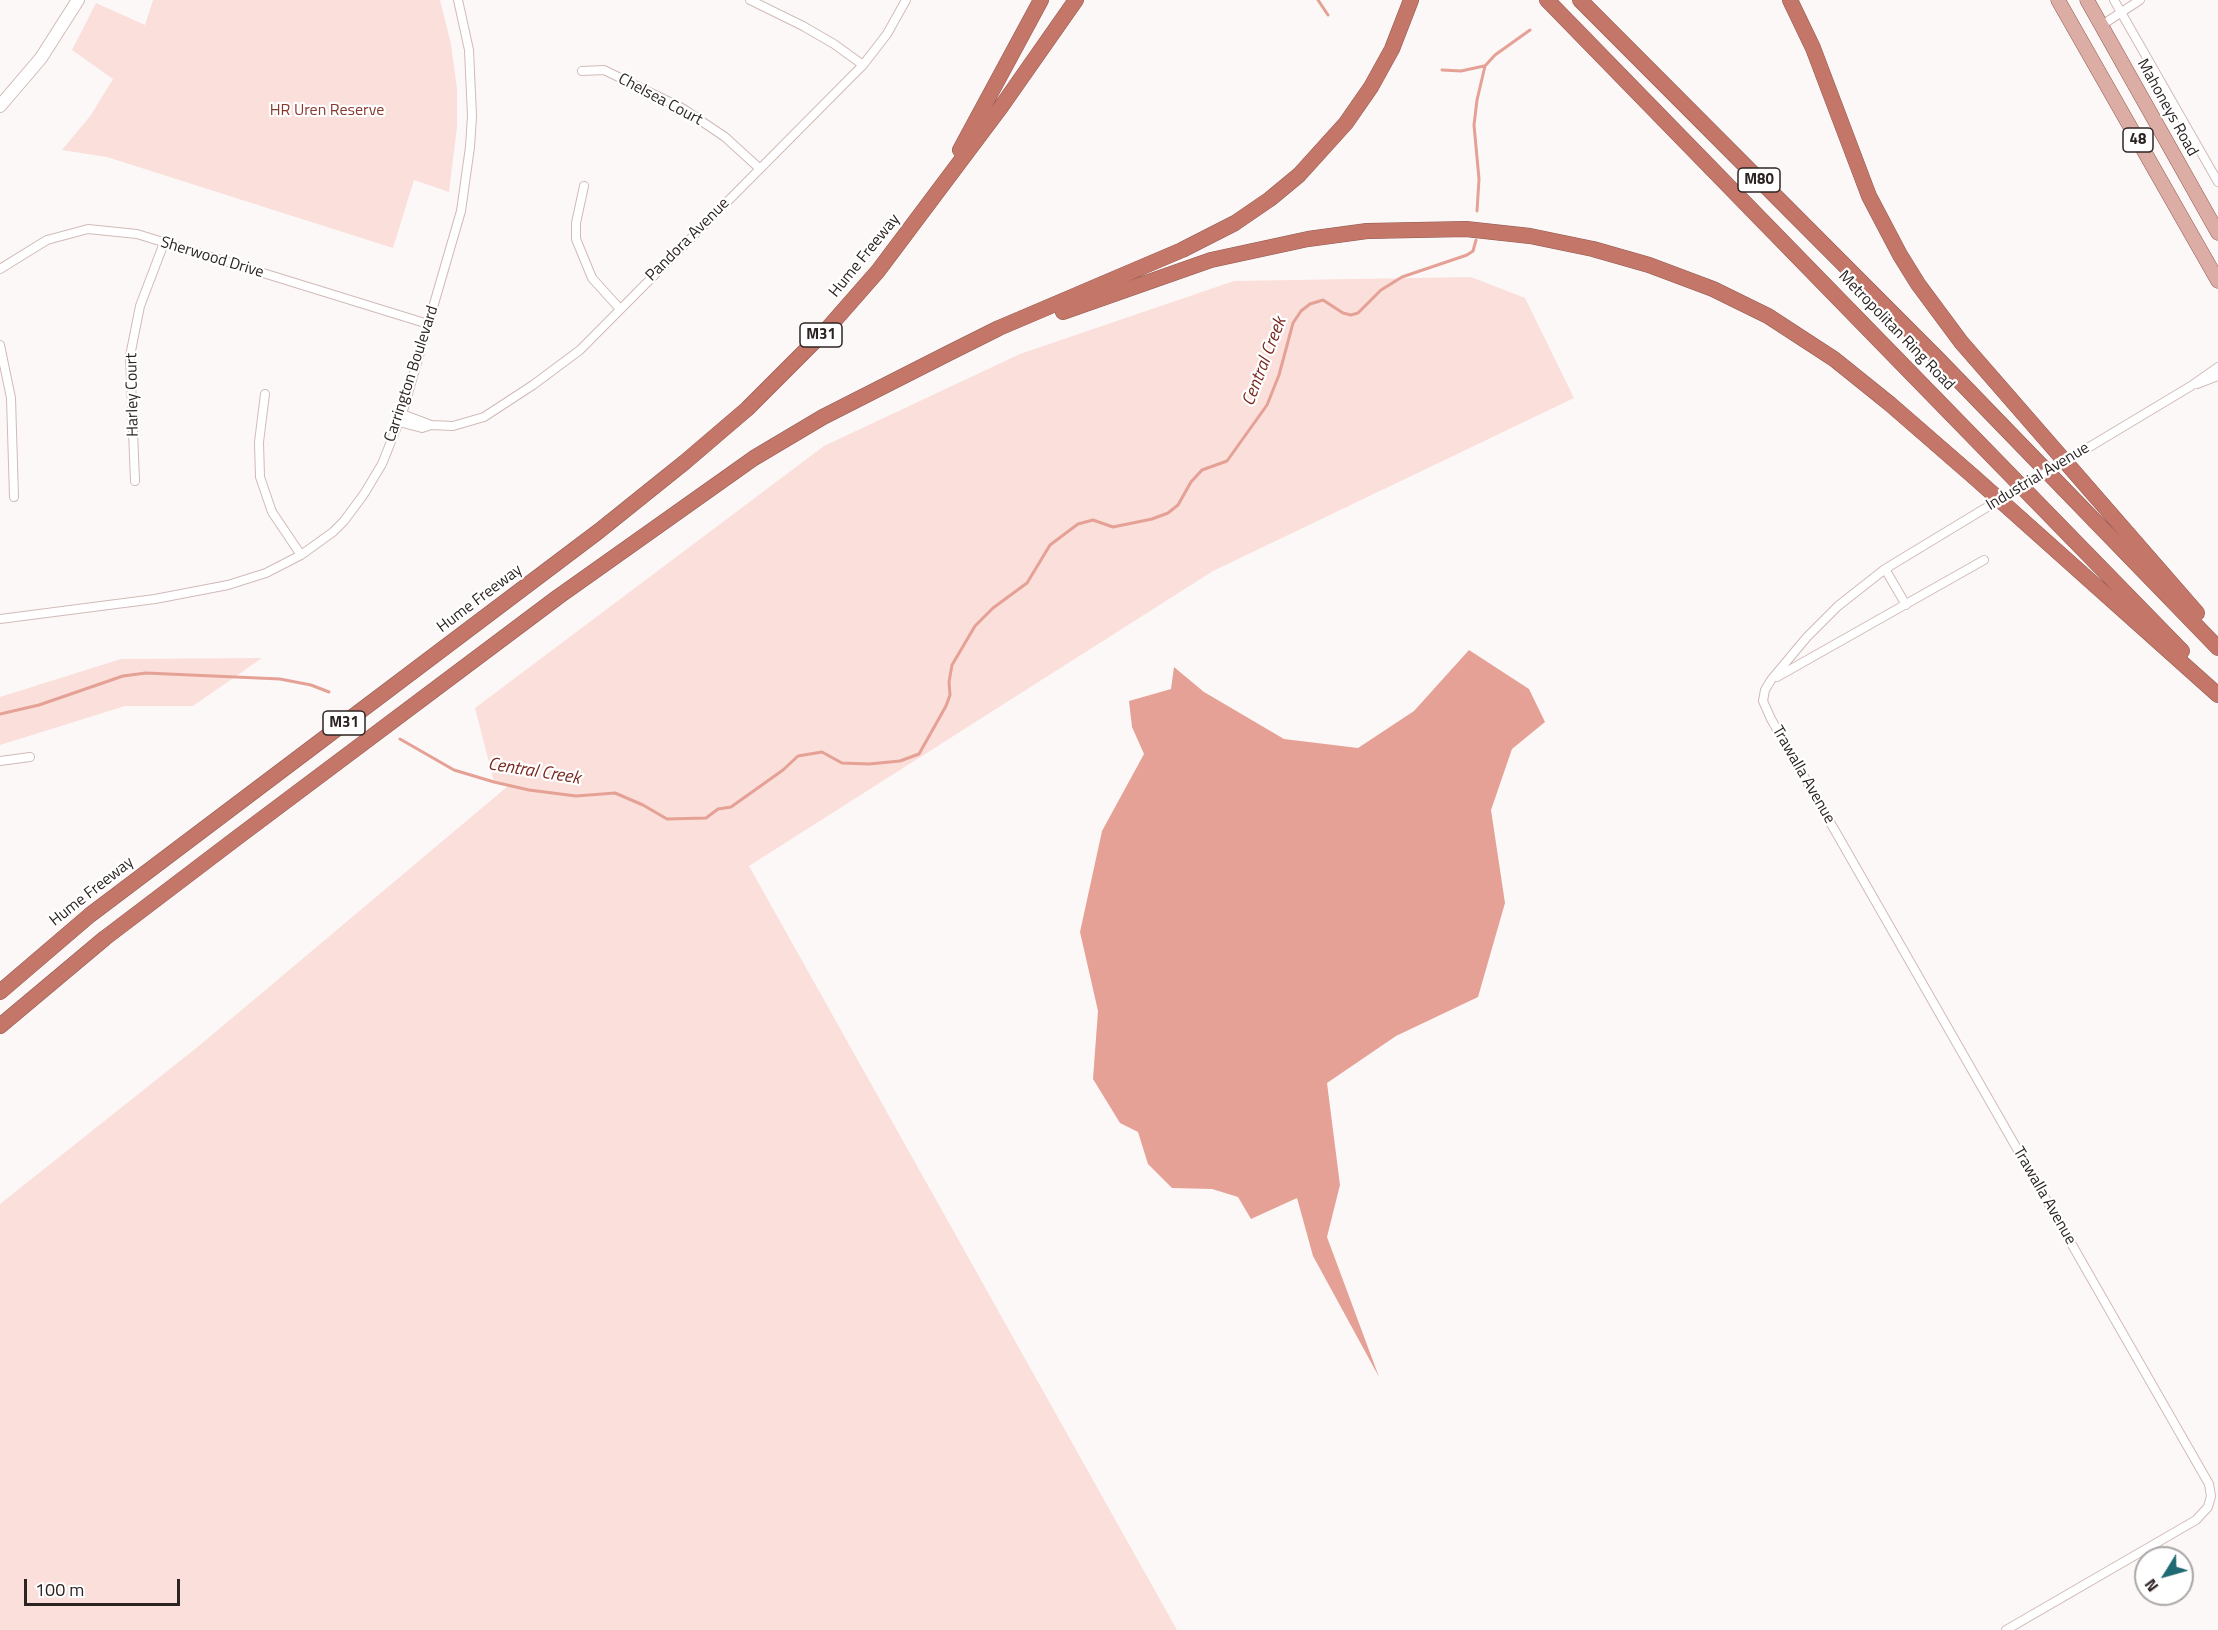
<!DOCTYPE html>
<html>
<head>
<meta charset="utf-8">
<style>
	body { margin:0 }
	#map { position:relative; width:2218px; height:1630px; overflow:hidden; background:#fdf8f8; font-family:"Titillium Web",sans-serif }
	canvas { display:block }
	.north { position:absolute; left:2134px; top:1546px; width:60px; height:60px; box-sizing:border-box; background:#fff; border:2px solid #aba7a7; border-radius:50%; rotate:233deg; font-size:16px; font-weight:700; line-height:24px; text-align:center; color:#2c2422 }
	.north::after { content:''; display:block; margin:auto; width:21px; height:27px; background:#1f6973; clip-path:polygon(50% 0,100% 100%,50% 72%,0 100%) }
	.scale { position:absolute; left:24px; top:1579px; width:156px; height:27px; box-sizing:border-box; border:3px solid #2c2422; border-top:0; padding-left:8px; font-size:18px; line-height:21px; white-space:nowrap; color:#2c2422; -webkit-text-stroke:4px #fff; paint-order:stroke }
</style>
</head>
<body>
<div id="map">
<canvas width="2218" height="1630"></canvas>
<div class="north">N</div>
<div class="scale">100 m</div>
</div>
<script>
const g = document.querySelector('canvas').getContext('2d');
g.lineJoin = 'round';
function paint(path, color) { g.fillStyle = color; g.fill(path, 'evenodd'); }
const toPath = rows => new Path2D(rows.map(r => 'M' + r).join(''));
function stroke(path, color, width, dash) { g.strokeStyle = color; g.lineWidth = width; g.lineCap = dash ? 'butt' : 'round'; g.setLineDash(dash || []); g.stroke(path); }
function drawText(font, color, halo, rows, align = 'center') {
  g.font = font + ' "Titillium Web",sans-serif'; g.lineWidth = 4.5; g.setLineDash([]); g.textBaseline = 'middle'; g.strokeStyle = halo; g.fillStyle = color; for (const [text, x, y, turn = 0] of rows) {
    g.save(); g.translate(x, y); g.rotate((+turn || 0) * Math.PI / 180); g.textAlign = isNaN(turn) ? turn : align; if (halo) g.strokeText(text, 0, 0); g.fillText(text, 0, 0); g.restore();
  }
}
const green = toPath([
	[153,0,440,0,451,44,457,89,457,127,449,192,414,180,393,248,107,157,62,150,91,115,113,79,72,50,96,3,145,25],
	[1471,277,1525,298,1574,398,1213,571,749,866,1177,1630,0,1630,0,1204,200,1045,508,786,494,782,475,708,824,446,1020,354,1234,281],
	[262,658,193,706,125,706,0,745,0,697,121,659]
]);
const water = toPath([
	[1469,650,1529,689,1545,722,1512,749,1491,810,1505,903,1478,997,1396,1036,1327,1083,1340,1185,1327,1237,1379,1377,1313,1256,1297,1198,1251,1219,1238,1197,1212,1189,1172,1188,1148,1164,1138,1132,1120,1123,1093,1079,1098,1011,1080,932,1102,831,1144,754,1132,727,1129,701,1171,689,1174,667,1204,692,1284,739,1358,748,1414,711]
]);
const stream = toPath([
	[1318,0,1328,15],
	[1442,70,1461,71,1484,66],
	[1477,211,1479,179,1474,125,1477,100,1485,66,1495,55,1530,30],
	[0,714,39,705,123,676,146,673,280,679,311,685,329,692],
	[400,739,454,770,494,782,529,790,576,796,615,793,643,805,667,819,706,818,718,809,731,807,783,770,798,756,822,752,842,763,869,764,900,761,919,754,946,706,950,695,949,682,952,665,975,626,993,608,1027,583,1050,545,1078,524,1093,520,1113,527,1152,519,1168,513,1178,505,1191,482,1202,470,1227,461,1267,405,1279,375,1293,323,1301,311,1310,304,1323,300,1343,313,1351,315,1358,313,1381,290,1402,277,1467,255,1473,251,1476,240]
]);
const street = toPath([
	[750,0,803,26,834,44,863,65],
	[2114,0,2218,182],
	[2102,25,2140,0],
	[582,71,604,70,682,108,725,137,759,168],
	[584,186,576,223,576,239,592,278,620,309],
	[0,269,47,240,88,229,137,234,428,324],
	[0,345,11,398,14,497],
	[2197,384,2218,376],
	[265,394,259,442,260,477,272,512,301,555],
	[402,414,431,425],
	[399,422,422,428,431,425,453,426,484,417,533,385,580,350,863,65,887,34,906,0],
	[2091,446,2191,386,2218,367],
	[135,481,130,356,140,306,164,243],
	[1979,512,1885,569,1838,606,1807,637,1771,680,1765,690,1763,701,1771,719,2209,1484,2211,1496,2208,1507,2196,1520,2006,1630],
	[1885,569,1906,605],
	[0,619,155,599,228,585,266,573,301,555,333,532,344,521,364,494,382,464,402,414,461,211,470,147,472,116,469,50,458,0],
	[1777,677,1984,560],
	[0,761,30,757]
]);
const secondary = toPath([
	[0,106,41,58,78,0]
]);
const primary = toPath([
	[2058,0,2218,281],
	[2087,0,2218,233]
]);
const highway = toPath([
	[1547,0,2182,651],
	[1580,0,1938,359,2218,648],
	[1790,0,1813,48,1869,196,1900,255,1918,284,1961,342,2197,613],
	[960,150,1041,0],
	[1063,312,1211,260,1308,239,1367,231,1466,229,1530,236,1593,249,1649,265,1713,289,1768,316,1834,359,1890,404,1974,477,2218,695],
	[0,992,90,915,599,531,685,462,747,409,828,328,878,271,1001,107,1076,0],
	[0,1026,105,938,238,837,558,597,754,458,823,417,949,353,999,328,1182,250,1235,223,1270,199,1299,175,1346,123,1371,87,1392,49,1411,0]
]);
const streetBridge = toPath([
	[1979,512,2091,446]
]);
const shields = [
	[2138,140,30],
	[1759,180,42],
	[821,335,42],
	[344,723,42]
];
const shieldNames = [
	["48",2138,140],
	["M80",1759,180],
	["M31",821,335],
	["M31",344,723]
];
const streetNames = [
	["Chelsea Court",660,100,28],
	["Mahoneys Road",2167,108,61],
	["Pandora Avenue",688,240,-45],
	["Hume Freeway",865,256,-51],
	["Sherwood Drive",212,258,17],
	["Metropolitan Ring Road",1896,331,46],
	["Carrington Boulevard",412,374,-72],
	["Harley Court",133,395,-91],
	["Industrial Avenue",2038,477,-31],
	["Hume Freeway",480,599,-37],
	["Trawalla Avenue",1803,775,60],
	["Hume Freeway",92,892,-38],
	["Trawalla Avenue",2044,1196,60]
];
const parkNames = [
	["HR Uren Reserve",327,111]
];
const waterNames = [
	["Central Creek",1265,362,-69],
	["Central Creek",534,772,9]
];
paint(green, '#fadfda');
paint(water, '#e5a195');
stroke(stream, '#e5a195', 3);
stroke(street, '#d0bbb7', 10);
stroke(secondary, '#d0bbb7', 14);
stroke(primary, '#8f5950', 15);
stroke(highway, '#8f5950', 16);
stroke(street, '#fff', 8);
stroke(secondary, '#fff', 12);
stroke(primary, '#dcada5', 14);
stroke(highway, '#c47669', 15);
stroke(streetBridge, '#d0bbb7', 10, []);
stroke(streetBridge, '#fff', 8);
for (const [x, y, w] of shields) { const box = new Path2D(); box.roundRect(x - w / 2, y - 12, w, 24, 4.5); g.fillStyle = '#fff'; g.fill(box); stroke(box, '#2c2422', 1.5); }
drawText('bold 15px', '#2c2422', null, shieldNames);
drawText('16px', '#2c2422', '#fff', streetNames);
drawText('16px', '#8a392e', '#fff', parkNames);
drawText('italic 18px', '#79291f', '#fff', waterNames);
</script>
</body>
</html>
